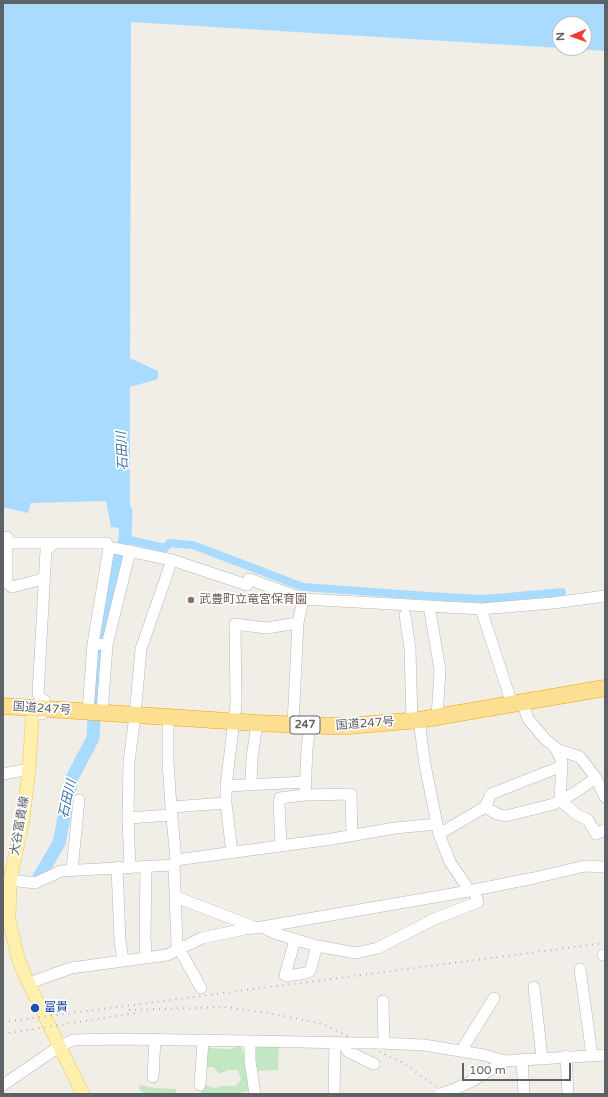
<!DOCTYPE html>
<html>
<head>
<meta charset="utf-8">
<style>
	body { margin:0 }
	#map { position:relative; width:608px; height:1097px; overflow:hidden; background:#f0eee7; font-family:"Varela Round",sans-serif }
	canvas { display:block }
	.frame { position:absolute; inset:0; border:4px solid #5e6267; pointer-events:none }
	.north { position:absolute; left:552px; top:16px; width:40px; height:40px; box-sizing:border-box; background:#fff; border:1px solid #bfc0c2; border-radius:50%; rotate:268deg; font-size:11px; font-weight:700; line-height:16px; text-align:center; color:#5e6267 }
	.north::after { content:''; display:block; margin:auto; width:14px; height:18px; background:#ea3d33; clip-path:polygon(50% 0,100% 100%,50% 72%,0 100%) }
	.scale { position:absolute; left:462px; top:1063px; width:109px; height:18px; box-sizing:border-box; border:2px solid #5e6267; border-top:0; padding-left:5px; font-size:12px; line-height:14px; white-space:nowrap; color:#5e6267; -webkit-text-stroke:3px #fff; paint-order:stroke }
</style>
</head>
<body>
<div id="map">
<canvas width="608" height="1097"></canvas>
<div class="frame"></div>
<div class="north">N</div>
<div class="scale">100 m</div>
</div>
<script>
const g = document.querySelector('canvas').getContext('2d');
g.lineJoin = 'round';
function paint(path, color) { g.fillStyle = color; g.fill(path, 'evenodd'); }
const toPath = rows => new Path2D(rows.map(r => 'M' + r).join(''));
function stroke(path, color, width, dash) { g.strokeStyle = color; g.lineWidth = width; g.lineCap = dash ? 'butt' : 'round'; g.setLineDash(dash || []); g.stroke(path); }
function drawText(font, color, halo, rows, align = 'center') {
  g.font = font + ' "Varela Round","Noto Sans JP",sans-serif'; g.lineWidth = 3.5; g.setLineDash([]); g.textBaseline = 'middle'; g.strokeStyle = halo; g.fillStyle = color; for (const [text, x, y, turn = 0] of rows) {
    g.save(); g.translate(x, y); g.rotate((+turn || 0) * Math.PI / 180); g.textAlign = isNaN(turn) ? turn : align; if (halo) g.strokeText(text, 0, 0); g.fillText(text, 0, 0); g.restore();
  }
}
const green = toPath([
	[252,1044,279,1044,278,1070,254,1071],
	[240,1045,244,1052,252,1090,234,1094,200,1094,205,1085,215,1088,221,1086,235,1086,241,1080,238,1070,228,1070,220,1074,213,1067,204,1067,206,1048,231,1049],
	[140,1085,155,1088,176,1089,176,1094,144,1094,139,1089]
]);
const water = toPath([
	[3,3,605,3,605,51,561,48,584,48,584,24,560,24,560,48,131,22,130,358,158,371,158,379,130,387,130,529,111,527,106,501,31,503,28,513,3,507]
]);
const canal = toPath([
	[125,539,165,548,169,543,193,545,303,587,428,596,485,599,562,592]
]);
const river = toPath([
	[101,642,107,609,125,539,126,511],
	[95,702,100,647],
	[39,877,59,843,72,778,93,738,94,719]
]);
const minor = toPath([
	[7,537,7,583,12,587,39,580],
	[3,543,107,543,109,548,93,644,107,645],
	[109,548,114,548,172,560],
	[429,606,440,670,437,717],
	[481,609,512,704],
	[405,615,410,649,412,721],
	[298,623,303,599],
	[522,702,528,719,546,740,559,750,580,757,596,778,605,797],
	[88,712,93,644],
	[102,713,107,645,130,551],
	[42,714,44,700,41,699,38,694,46,550,54,543],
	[168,717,168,762,171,807,176,860,174,865,177,945,201,988],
	[419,720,425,765,439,834,450,862,463,881,469,891],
	[555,747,562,762,560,800,576,814,588,820,596,834,605,830],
	[3,774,29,769],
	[251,784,252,758,257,723],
	[226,786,305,782],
	[305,795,351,794,352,835],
	[171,807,226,803],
	[485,807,491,794,562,766],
	[128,818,171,815],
	[439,834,485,807,497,814,506,816,554,804,574,793,596,778],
	[281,846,279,804,280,798,305,795,307,748,310,725],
	[232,853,226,803,226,786,236,704,235,624,266,628,298,623,293,724],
	[176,860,332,839,395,828,437,824],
	[117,867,120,941,123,961],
	[130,868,128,818,129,762,135,715,141,649,172,560,247,585,249,579,303,599,481,609,553,603,605,596],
	[72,870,79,800],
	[10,880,35,883,61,871,174,865],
	[176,897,254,927],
	[262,927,277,934,317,946,356,953,378,948,434,919,478,902,474,890],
	[295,940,285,975,287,976,306,973,310,971,317,946],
	[603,955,605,955],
	[146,958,145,937,146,867],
	[580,969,592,1055],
	[29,983,71,968,167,955,202,938,245,929,262,927,469,891,534,878,585,866,605,867],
	[534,987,542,1058],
	[383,1001,384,1043],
	[250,1041,351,1043],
	[342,1043,349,1052,374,1064],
	[379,1043,424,1045,484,1055,505,1061,605,1055],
	[461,1051,494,998],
	[566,1056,568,1094],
	[522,1059,524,1094],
	[153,1077,155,1039],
	[3,1085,60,1046,73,1040,118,1039,250,1041,250,1061,255,1094],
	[200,1085,203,1040],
	[455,1089,472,1081,505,1061],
	[334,1094,335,1042]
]);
const major = toPath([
	[33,708,29,769,23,820,10,880,9,920,18,958,26,978,83,1094]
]);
const highway = toPath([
	[3,706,257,723,328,726,348,726,419,720,605,688]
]);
const rail = toPath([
	[129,1010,225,1007,269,1013,323,1024,405,1064,446,1094],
	[3,1022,605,943],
	[3,1034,135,1013]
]);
const minorBridge = toPath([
	[351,1043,379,1043],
	[441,1094,455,1089]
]);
const markers = [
	[191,600,4,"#8d6e63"],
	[35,1008,5,"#1a4fb4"]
];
const shields = [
	[305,725,30]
];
const shieldNames = [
	["247",305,725]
];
const educationNames = [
	["武豊町立竜宮保育園",199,600]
];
const streetNames = [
	["国道247号",42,709,4],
	["国道247号",365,724,-4],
	["大谷富貴線",20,826,-80]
];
const transitNames = [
	["富貴",44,1008]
];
const waterNames = [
	["石田川",123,451,-93],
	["石田川",68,799,-77]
];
paint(green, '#c4e7c3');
paint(water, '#a8dbff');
stroke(canal, '#a8dbff', 8);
stroke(river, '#a8dbff', 13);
stroke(minor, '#b4b7bb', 12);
stroke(major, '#f2c55e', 14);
stroke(highway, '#f7a300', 17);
stroke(minor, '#fff', 11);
stroke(major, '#fff0ad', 13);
stroke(highway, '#fddf91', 16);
stroke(rail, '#b5b6b7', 2, [1, 5]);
stroke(minorBridge, '#b4b7bb', 12, []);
stroke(minorBridge, '#fff', 11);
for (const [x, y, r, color] of markers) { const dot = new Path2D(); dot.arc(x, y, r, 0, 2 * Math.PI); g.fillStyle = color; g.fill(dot); stroke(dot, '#fff', 1.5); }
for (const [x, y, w] of shields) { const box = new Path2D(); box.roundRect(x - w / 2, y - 9, w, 18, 3); g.fillStyle = '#fff'; g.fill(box); stroke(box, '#5e6267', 1); }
drawText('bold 11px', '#5e6267', null, shieldNames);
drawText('12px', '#785e54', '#fff', educationNames, 'left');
drawText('12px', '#5e6267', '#fff', streetNames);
drawText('12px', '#164399', '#fff', transitNames, 'left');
drawText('italic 13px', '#4076aa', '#fff', waterNames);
</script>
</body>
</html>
